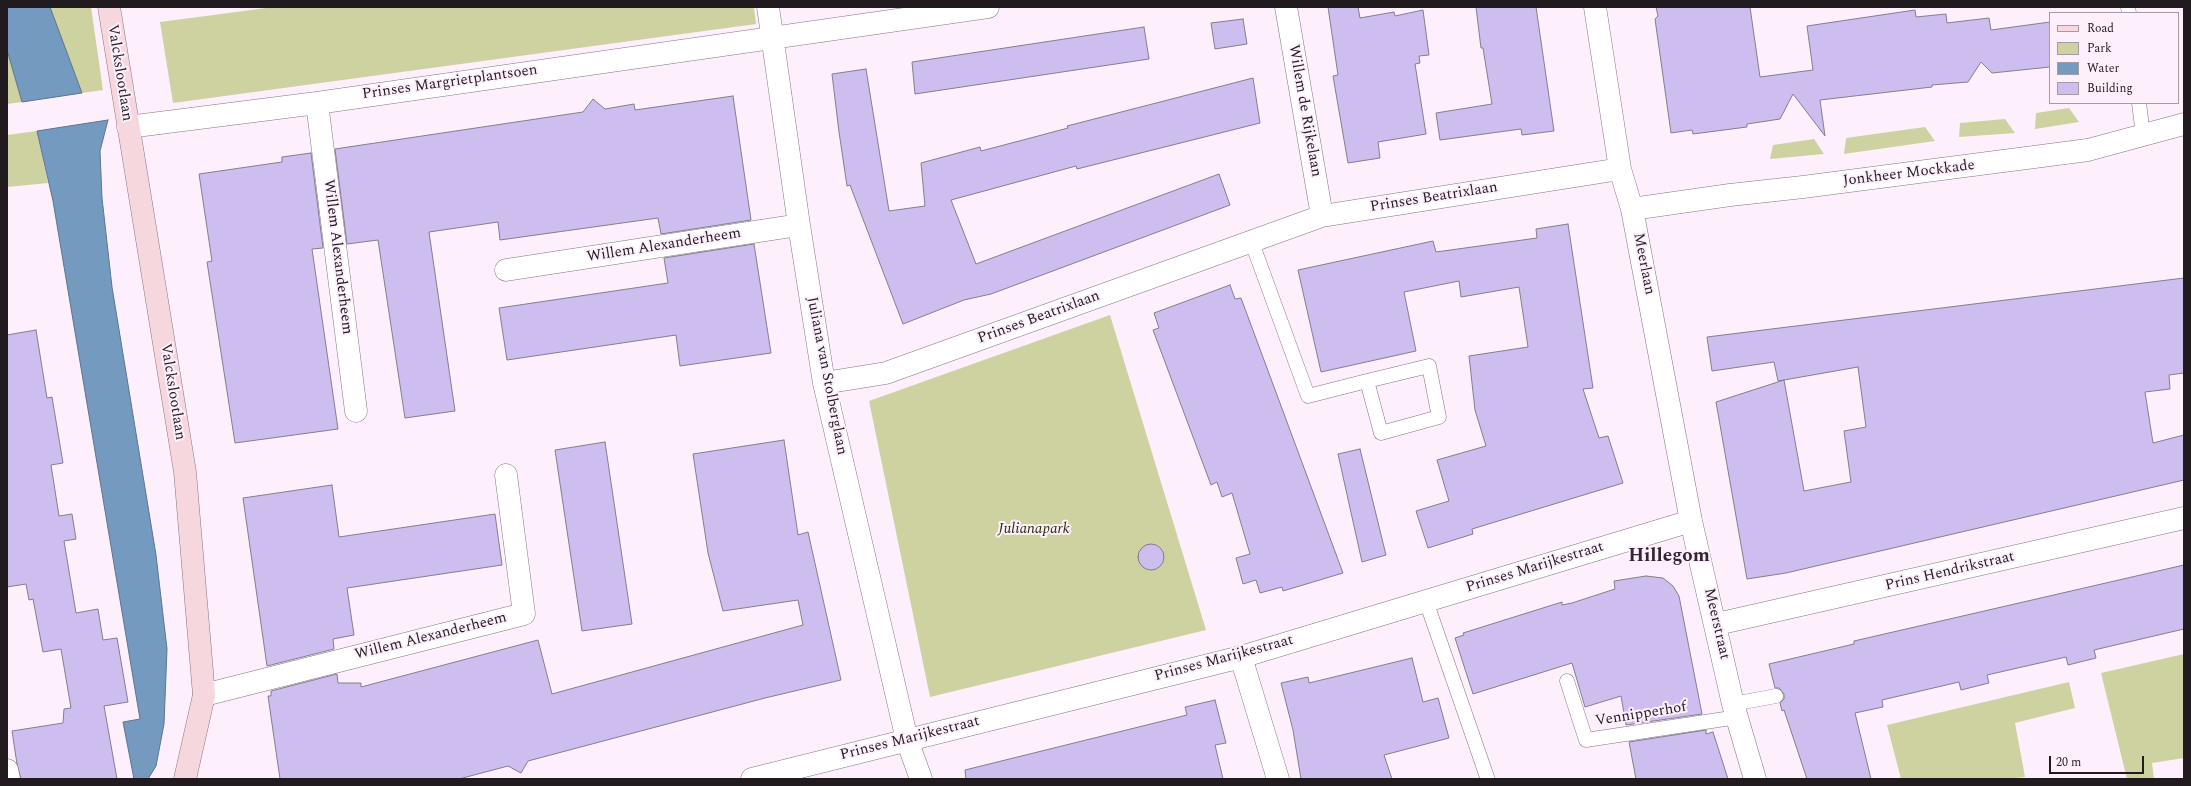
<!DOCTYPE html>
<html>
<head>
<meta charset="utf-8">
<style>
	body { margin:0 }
	#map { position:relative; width:2191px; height:786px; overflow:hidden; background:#fdf0fc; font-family:Spectral,serif }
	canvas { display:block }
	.frame { position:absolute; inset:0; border:8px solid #211b20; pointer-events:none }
	.legend { position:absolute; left:2049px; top:12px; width:130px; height:92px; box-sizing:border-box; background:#fdf0fc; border:1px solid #a59ba4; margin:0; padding:5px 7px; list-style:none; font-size:12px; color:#211b20 }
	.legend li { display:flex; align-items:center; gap:8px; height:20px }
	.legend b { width:20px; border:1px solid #a59ba4 }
	.scale { position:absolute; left:2049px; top:756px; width:95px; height:18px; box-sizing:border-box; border:2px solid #211b20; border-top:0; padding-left:5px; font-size:12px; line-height:14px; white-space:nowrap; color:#211b20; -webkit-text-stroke:3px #fdf0fc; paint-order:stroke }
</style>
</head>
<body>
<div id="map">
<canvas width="2191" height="786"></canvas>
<div class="frame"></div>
<ul class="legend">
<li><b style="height:5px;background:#f6d7de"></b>Road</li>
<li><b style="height:11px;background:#ced2a1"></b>Park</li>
<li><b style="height:11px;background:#749abf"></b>Water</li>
<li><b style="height:11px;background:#cdbeef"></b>Building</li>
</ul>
<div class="scale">20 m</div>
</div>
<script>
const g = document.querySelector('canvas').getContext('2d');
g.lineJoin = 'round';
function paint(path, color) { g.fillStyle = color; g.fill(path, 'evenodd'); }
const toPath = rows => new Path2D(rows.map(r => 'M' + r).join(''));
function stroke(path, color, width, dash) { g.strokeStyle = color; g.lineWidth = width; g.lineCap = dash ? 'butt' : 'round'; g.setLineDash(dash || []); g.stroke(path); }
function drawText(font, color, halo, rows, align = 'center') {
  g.font = font + ' Spectral,serif'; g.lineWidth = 4; g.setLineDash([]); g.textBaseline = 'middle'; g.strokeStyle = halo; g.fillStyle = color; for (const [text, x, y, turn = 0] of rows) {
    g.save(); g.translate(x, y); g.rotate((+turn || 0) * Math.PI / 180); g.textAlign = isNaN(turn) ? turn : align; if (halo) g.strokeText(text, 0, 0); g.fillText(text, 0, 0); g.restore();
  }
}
const green = toPath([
	[50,7,91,7,103,90,82,93],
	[274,7,754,7,756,24,173,103,160,22],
	[7,50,22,102,7,104],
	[2069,108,2079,122,2035,129,2036,113],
	[2005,119,2015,133,1959,137,1960,123],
	[1925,127,1935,141,1844,154,1846,138],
	[37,131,48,183,7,187,7,135],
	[1814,139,1824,154,1770,159,1773,145],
	[1110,315,1206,630,930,697,869,401],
	[2184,654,2184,758,2152,763,2154,779,2127,779,2101,673],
	[2069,682,2075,708,2015,723,2025,777,2008,779,1901,779,1887,725]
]);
const water = toPath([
	[7,7,50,7,82,93,22,102,7,50,7,7],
	[108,120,100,151,102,198,112,287,156,555,167,649,164,724,156,766,148,779,134,779,123,722,140,719,53,201,37,131,108,120]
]);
const building = toPath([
	[1328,7,1358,7,1360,18,1394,12,1395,16,1423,10,1429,55,1419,56,1420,63,1415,64,1426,134,1378,142,1380,158,1348,163,1333,76,1338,75,1328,7],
	[1476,7,1536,7,1554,131,1522,135,1521,129,1440,140,1436,113,1492,104,1483,48,1481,48,1476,7],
	[1656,7,1750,7,1760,77,1813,70,1807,26,1915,10,1916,17,1946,14,1947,23,1989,18,1991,30,2050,22,2050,67,1992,73,1981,62,1968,82,1932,85,1932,87,1820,100,1825,136,1793,94,1780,119,1747,124,1747,127,1693,134,1692,130,1671,133,1655,19,1658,16,1656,7],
	[1243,19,1247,44,1215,49,1211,23,1243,19],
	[1144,27,1149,59,915,94,912,62,1144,27],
	[866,69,889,211,925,206,921,163,980,147,981,151,1023,140,1068,128,1067,126,1253,78,1260,123,1077,169,1076,166,951,200,976,264,1219,174,1230,205,991,294,964,300,903,324,850,185,847,186,839,132,832,74,866,69],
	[733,96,751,220,661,234,658,218,500,240,498,222,429,232,455,411,405,418,378,240,347,244,335,149,583,112,593,99,605,109,634,104,635,110,733,96],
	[311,153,323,248,312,249,338,429,235,443,207,262,212,261,199,174,282,162,282,157,311,153],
	[1568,224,1593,388,1583,389,1599,438,1608,436,1623,483,1472,529,1473,534,1428,548,1416,511,1449,501,1437,460,1486,446,1475,410,1469,356,1528,347,1519,287,1461,297,1459,281,1404,292,1416,351,1321,372,1298,270,1433,241,1436,252,1537,238,1536,229,1568,224],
	[754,244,771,353,680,366,676,335,507,360,499,308,668,283,664,258,754,244],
	[2184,278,2184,373,2169,375,2170,389,2145,392,2153,443,2184,435,2184,480,1786,573,1747,579,1716,402,1784,380,1778,381,1774,362,1712,371,1707,337,2184,278],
	[1858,367,1866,427,1844,431,1851,482,1804,491,1784,380,1858,367],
	[1230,285,1235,299,1241,298,1343,573,1283,591,1282,587,1260,593,1256,580,1243,584,1236,558,1250,554,1232,493,1222,497,1217,482,1211,485,1153,330,1159,328,1154,313,1230,285],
	[36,330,47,398,52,397,63,463,51,465,59,516,72,514,76,539,64,541,76,613,98,609,103,640,117,638,128,702,104,706,117,779,21,779,17,764,12,731,63,723,64,709,71,708,61,649,43,652,33,599,29,600,26,584,7,587,7,335,36,330],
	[784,440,798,535,808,532,841,680,765,698,528,761,521,773,508,766,459,779,280,779,268,696,271,696,271,691,337,674,338,683,361,683,361,687,538,640,552,694,803,625,798,600,723,611,708,553,693,454,784,440],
	[605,442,632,624,582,631,555,450,605,442],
	[1360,449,1386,555,1362,562,1338,454,1360,449],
	[332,485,339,537,495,514,502,565,347,588,354,635,333,639,334,649,267,666,243,498,332,485],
	'1138 557a13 13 0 1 1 26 0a13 13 0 1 1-26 0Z',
	[2184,565,2184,629,2094,650,2096,658,2068,665,2066,657,1987,675,1989,683,1961,690,1959,682,1882,700,1883,707,1855,713,1871,779,1807,779,1784,710,1782,711,1780,703,1784,699,1784,694,1779,688,1775,688,1769,664,1854,644,1854,641,2184,565],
	[1646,576,1663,578,1673,586,1679,596,1702,714,1626,725,1621,696,1585,707,1572,663,1473,694,1455,638,1464,635,1463,633,1562,602,1562,605,1572,603,1615,589,1614,581,1646,576],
	[1412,658,1423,702,1438,698,1449,738,1384,755,1392,779,1301,779,1293,730,1281,683,1308,677,1309,683,1412,658],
	[1215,700,1226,743,1215,745,1223,779,966,779,965,770,1187,715,1185,707,1215,700],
	[1706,730,1706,734,1713,732,1728,779,1636,779,1629,742,1706,730]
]);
const lane = toPath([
	[2128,7,2129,13],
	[2139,103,2143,135],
	[1251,240,1308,396,1367,381],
	[1429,366,1439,417,1381,433,1367,381,1429,366],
	[1426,601,1487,777],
	[1567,681,1586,740,1738,717],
	[1733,704,1776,696]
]);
const street = toPath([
	[768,7,799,225,824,383,907,740,921,779],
	[1286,7,1322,216],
	[1595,7,1620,169,1632,209,1691,521,1733,704,1755,779],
	[317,103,356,411],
	[128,127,317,103,988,7],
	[1632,209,1730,195,1803,187,2088,150,2184,124],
	[506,270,799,225],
	[824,383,886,373,1322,216,1620,169],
	[1717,624,2184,518],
	[1241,657,1278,779],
	[204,695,524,614,506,475],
	[7,770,9,779],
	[752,779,1241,657,1691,521]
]);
const secondary = toPath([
	[109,7,185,472,204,695,185,779]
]);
const streetNames = [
	["Valckslootlaan",119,73,81],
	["Prinses Margrietplantsoen",450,83,-8],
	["Willem de Rijkelaan",1304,111,80],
	["Jonkheer Mockkade",1909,174,-7],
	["Prinses Beatrixlaan",1434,198,-9],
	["Willem Alexanderheem",664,246,-9],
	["Willem Alexanderheem",337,257,83],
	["Meerlaan",1643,264,79],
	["Prinses Beatrixlaan",1039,318,-20],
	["Juliana van Stolberglaan",826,376,79],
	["Valckslootlaan",172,392,81],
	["Prinses Marijkestraat",1535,568,-17],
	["Prins Hendrikstraat",1950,572,-13],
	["Meerstraat",1716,624,77],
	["Willem Alexanderheem",431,637,-14],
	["Prinses Marijkestraat",1224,659,-15],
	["Vennipperhof",1641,715,-9],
	["Prinses Marijkestraat",910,739,-14]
];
const parkNames = [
	["Julianapark",1034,530]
];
const districtNames = [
	["Hillegom",1669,557]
];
paint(green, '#ced2a1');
paint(water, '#749abf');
stroke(water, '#5b748f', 1);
paint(building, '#cdbeef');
stroke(building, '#827d8f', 1);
stroke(lane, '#837482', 15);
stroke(street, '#837482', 23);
stroke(secondary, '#837482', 23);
stroke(lane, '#fff', 14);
stroke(street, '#fff', 22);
stroke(secondary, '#f6d7de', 22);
drawText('15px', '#211b20', '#fdf0fc', streetNames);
drawText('italic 15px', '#2b2c02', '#fdf0fc', parkNames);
drawText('bold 19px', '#322632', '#fdf0fc', districtNames);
</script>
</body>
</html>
